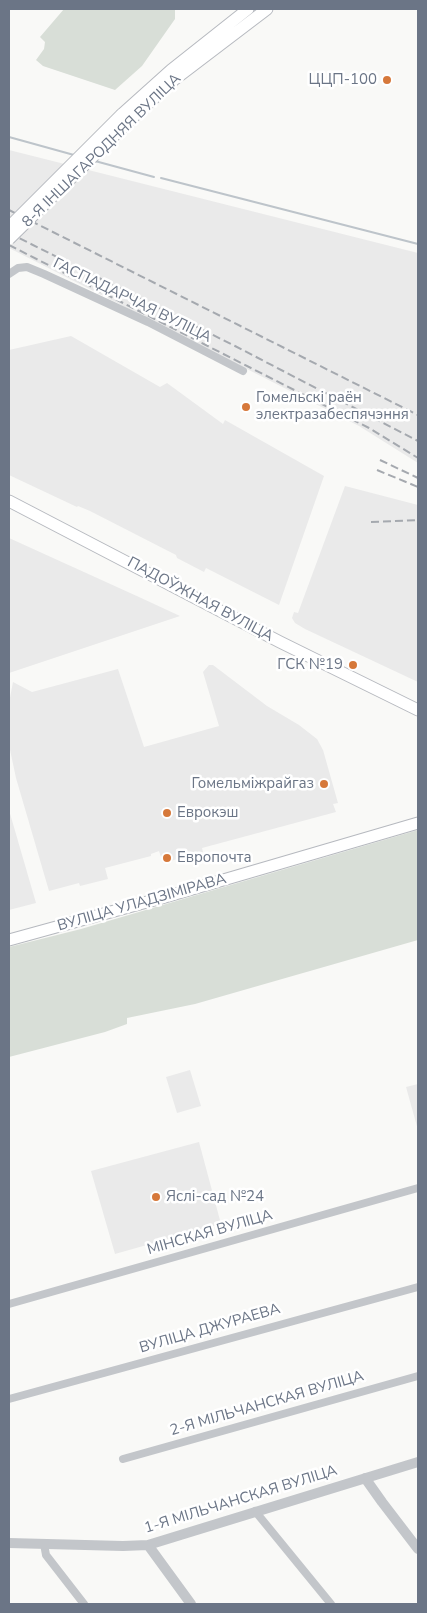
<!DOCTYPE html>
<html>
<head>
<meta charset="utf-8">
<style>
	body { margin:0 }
	#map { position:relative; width:427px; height:1613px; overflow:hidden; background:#f9f9f7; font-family:"Nunito Sans",sans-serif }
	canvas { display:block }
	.frame { position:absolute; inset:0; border:10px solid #6b7586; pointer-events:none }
</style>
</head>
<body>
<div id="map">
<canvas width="427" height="1613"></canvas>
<div class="frame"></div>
</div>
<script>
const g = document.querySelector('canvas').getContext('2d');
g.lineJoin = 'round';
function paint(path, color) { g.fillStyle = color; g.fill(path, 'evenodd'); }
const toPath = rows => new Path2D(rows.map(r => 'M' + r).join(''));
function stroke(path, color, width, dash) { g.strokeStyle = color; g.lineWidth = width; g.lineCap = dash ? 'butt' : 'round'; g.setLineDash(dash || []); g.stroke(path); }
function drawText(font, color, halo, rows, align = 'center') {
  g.font = font + ' "Nunito Sans",sans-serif'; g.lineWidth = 5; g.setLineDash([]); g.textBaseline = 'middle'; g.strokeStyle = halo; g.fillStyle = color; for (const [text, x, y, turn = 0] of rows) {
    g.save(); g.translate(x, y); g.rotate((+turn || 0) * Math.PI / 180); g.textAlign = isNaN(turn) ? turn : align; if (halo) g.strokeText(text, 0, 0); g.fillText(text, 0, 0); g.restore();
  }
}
const built = toPath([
	[9,150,418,253,418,463,359,426,9,248],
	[71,336,160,387,167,383,223,424,225,420,324,476,279,605,206,568,204,572,177,558,176,555,90,511,78,506,77,507,9,475,9,350],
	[345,486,418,505,418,682,305,629,295,623,292,618,294,612,298,613],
	[9,538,139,597,180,616,9,673],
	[209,665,213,665,267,706,299,725,317,739,323,750,338,803,333,804,336,812,202,848,203,852,163,863,159,851,151,854,151,856,105,868,108,879,80,886,79,883,49,891,16,778,9,745,9,703,13,682,32,692,118,669,144,747,219,726,203,672],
	[9,810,36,903,9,910],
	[190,1070,201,1106,177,1113,166,1077],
	[418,1084,418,1130,406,1087],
	[199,1142,221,1224,115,1254,91,1171]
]);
const green = toPath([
	[64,9,175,9,175,19,142,66,115,90,43,66,36,60,44,49,45,42,40,37],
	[418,830,418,940,195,1004,127,1018,127,1024,105,1032,9,1057,9,947,81,929]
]);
const stream = toPath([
	[9,137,74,155],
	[95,161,154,177],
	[161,178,418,244]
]);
const minor = toPath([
	[9,274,18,268,27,267,44,274,148,322,243,371],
	[9,1304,418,1188],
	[9,1399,418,1287],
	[123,1459,418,1376],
	[255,1511,331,1604],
	[44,1544,46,1555,84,1604]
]);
const tertiary = toPath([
	[365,1478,382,1502,418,1549],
	[9,1543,123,1546,148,1545,418,1462],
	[148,1545,191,1604]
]);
const secondary = toPath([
	[122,114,171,70,248,9],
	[129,121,175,79,267,9],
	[9,501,280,642,418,710],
	[9,940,165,897,418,823]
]);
const rail = toPath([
	[9,210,418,415],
	[9,233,235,346,418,441],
	[9,245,369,428,418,458],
	[380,460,418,478],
	[377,470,418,487],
	[371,522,418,520]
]);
const secondaryBridge = toPath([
	[9,227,122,114],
	[9,239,129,121]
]);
const markers = [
	[387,80,5,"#d6783a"],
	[246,407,5,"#d6783a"],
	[353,665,5,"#d6783a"],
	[324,784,5,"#d6783a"],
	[167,813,5,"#d6783a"],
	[167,858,5,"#d6783a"],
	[156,1197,5,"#d6783a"]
];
const poiNames = [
	["ЦЦП-100",377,80,"right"],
	["Гомельскі раён",256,398],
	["электразабеспячэння",256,415],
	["ГСК №19",343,665,"right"],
	["Гомельміжрайгаз",314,784,"right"],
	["Еврокэш",177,813],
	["Европочта",177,858],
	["Яслі-сад №24",166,1197]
];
const streetNames = [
	["8-Я ІНШАГАРОДНЯЯ ВУЛІЦА",102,151,-44],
	["ГАСПАДАРЧАЯ ВУЛІЦА",132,301,26],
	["ПАДОЎЖНАЯ ВУЛІЦА",200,600,28],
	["ВУЛІЦА УЛАДЗІМІРАВА",142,903,-16],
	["МІНСКАЯ ВУЛІЦА",210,1233,-16],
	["ВУЛІЦА ДЖУРАЕВА",210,1329,-16],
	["2-Я МІЛЬЧАНСКАЯ ВУЛІЦА",267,1404,-16],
	["1-Я МІЛЬЧАНСКАЯ ВУЛІЦА",241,1500,-17]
];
paint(built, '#eaeaea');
paint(green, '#d8ded7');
stroke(stream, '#bdc4ca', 2);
stroke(secondary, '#b6b9bf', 13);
stroke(minor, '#c3c6ca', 8);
stroke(tertiary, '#c3c6ca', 10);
stroke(secondary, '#fff', 11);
stroke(rail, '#a5a9af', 2, [8, 4]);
stroke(secondaryBridge, '#b6b9bf', 13, []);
stroke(secondaryBridge, '#fff', 11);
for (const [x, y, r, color] of markers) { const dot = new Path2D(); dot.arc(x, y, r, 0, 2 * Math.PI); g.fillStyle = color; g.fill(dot); stroke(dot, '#fff', 2); }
drawText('15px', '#6b7586', '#fff', poiNames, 'left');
drawText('15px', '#6b7586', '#fff', streetNames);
</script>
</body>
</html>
